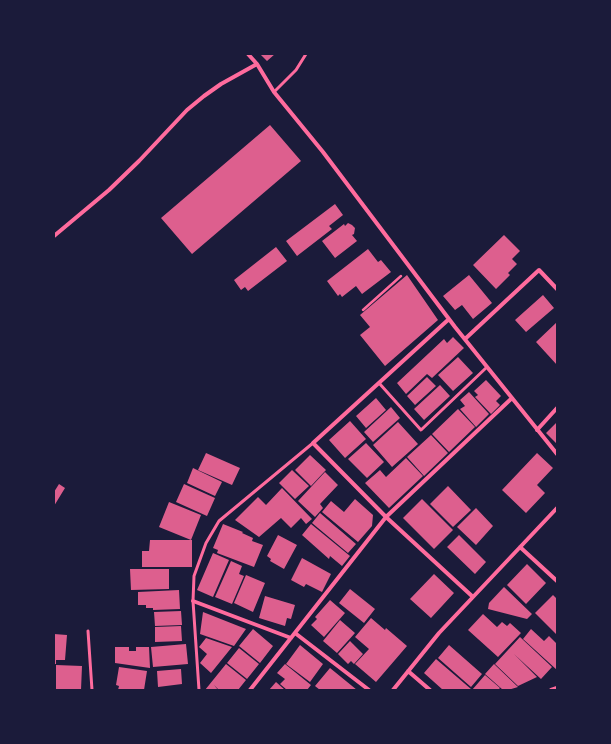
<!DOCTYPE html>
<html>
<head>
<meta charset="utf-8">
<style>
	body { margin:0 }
	#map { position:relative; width:611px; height:744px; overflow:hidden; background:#1b1b3a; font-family:"Fira Sans Condensed",sans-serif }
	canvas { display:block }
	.frame { position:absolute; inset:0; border:55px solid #1b1b3a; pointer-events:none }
</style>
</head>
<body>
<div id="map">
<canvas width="611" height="744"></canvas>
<div class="frame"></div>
</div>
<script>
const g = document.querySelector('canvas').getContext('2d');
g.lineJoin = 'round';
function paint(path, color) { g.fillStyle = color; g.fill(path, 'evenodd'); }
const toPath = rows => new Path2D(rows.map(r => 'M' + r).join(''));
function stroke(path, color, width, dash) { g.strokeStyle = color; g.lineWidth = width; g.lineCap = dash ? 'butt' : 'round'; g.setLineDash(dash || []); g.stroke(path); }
const building = toPath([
	[260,54,275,54,267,61],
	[270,125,301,161,192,254,161,218],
	[335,204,343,215,329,226,332,229,297,256,286,241],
	[348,223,352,225,355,228,354,234,352,235,357,241,335,258,322,241,344,224,345,226],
	[504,235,520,251,512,259,517,264,508,273,510,275,496,289,473,265],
	[276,247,287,261,248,291,245,287,241,290,234,280],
	[368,249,378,262,381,260,391,272,362,294,356,286,342,297,340,294,338,296,327,281],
	[407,275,438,320,385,366,360,335,370,327,360,315],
	[469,275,492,303,473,319,462,305,455,310,443,296],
	[543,295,554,308,526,332,515,320],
	[557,322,557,365,536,342],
	[453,337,464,348,432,378,427,374,406,394,397,383,444,339,447,343],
	[458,357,473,373,453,391,438,375],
	[427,377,436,386,415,405,407,396],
	[486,380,501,396,496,401,500,405,491,414,475,397,478,395,474,391],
	[440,385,450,396,424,420,414,409],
	[469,392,489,414,476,427,460,409,465,406,460,400],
	[376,398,386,410,366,428,356,416],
	[391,407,400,418,373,442,364,432],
	[458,409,475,427,449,452,432,434],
	[350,421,366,439,345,458,329,440],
	[398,422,418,444,392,467,373,445],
	[557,422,557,444,546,433],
	[431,435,448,453,424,476,407,457],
	[366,443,384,462,367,478,348,459],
	[206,453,240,468,232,485,198,470],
	[537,453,553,468,537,485,545,493,526,513,502,490],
	[310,455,326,470,311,486,295,470],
	[406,458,423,476,389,508,365,483,380,470,386,477],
	[193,468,222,482,215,496,187,483],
	[292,470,309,486,295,499,279,483],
	[325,472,338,485,320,504,323,508,315,517,298,501],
	[59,484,65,488,54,506,54,492],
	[184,484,215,498,207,516,176,502],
	[448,486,471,510,453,527,430,504],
	[282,488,312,519,306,524,301,518,291,528,281,518,259,537,235,520,258,497,266,505],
	[355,499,373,515,372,526,358,542,322,512,331,501,344,512],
	[422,499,453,530,434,549,403,518],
	[169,502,201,515,191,540,159,527],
	[476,508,493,526,476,545,457,527],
	[320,513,356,544,348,553,312,523],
	[223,524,243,532,242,533,253,538,252,541,263,545,254,567,217,553,218,550,213,548],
	[311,524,350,556,342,566,330,556,329,559,302,535],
	[278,535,297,545,284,569,270,561,271,559,267,556],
	[459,535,486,562,475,574,447,547],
	[150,540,192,540,192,567,142,567,142,551,149,551],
	[213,553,229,560,213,597,197,590],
	[302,558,331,574,322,592,306,584,304,587,291,580],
	[231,561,242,566,239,574,244,576,232,604,215,597],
	[527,564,546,583,526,604,507,585],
	[130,569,169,569,169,589,131,590],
	[434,574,454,593,431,618,410,599],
	[246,575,265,583,253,612,234,603],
	[504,587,532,614,527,619,488,609,489,603],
	[350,589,375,609,364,623,339,603],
	[179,590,180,609,153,610,153,608,146,608,146,605,138,605,138,592],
	[553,595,557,599,557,635,535,613],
	[265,596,295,605,291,619,287,618,285,626,259,618],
	[330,600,345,613,324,637,311,625,317,619,315,617],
	[181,611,182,625,155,626,154,612],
	[203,612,246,629,234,646,200,634],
	[483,614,497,627,502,622,507,626,510,623,521,633,498,657,468,630],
	[371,618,385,630,386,628,407,646,376,682,355,664,369,649,355,637],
	[340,620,355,633,337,653,323,641],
	[181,626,182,641,155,642,155,627],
	[253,629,273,646,260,663,239,646],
	[531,629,544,641,549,636,557,644,557,670,523,639],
	[54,634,67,635,65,660,56,660,56,664,54,664],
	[520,637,552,667,541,679,514,654,537,677,518,686,495,664],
	[206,638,232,647,211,673,200,663,207,654,199,647],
	[350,641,363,654,354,664,351,661,348,664,338,654],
	[186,644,188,664,153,667,151,647],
	[300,645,323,664,310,682,286,664],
	[449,645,482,674,471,687,438,658],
	[115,647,129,647,129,651,136,651,136,647,149,647,150,668,115,663],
	[239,648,259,664,247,679,227,663],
	[436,659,471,689,469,690,443,690,424,673],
	[226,664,246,680,238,690,219,690,214,685,218,690,205,690],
	[285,664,311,685,307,690,287,690,280,684,285,679,277,673],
	[494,664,517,686,518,687,508,690,503,690,485,674],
	[56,665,82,666,81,690,56,690],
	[119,667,147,671,144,690,118,690,119,686,116,685],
	[330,668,357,690,320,690,315,686],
	[181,669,182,684,158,687,157,671],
	[485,675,500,688,498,690,472,690],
	[276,682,285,690,269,690]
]);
const path = toPath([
	[363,310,401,276]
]);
const service = toPath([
	[274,92,296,70,306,54],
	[379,383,421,430,487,367],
	[88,631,92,690],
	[199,690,193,601,194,576,206,543,219,521,313,443]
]);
const minor = toPath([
	[248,54,257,64,274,92,323,152,455,327,557,454],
	[54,236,109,190,139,161,187,110,204,96,221,84,257,64],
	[449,319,313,443,386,517,512,398],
	[465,339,539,270,557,289],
	[537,430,557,408],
	[520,547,557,581],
	[193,601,291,638],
	[295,633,369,690],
	[408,671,430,690],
	[250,690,386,517,473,597],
	[393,690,439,633,557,508],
	[551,690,557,688]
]);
paint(building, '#dd5f8e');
stroke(path, '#ff6b9d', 2.5);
stroke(service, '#ff6b9d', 3);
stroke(minor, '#ff6b9d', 4);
</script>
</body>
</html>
